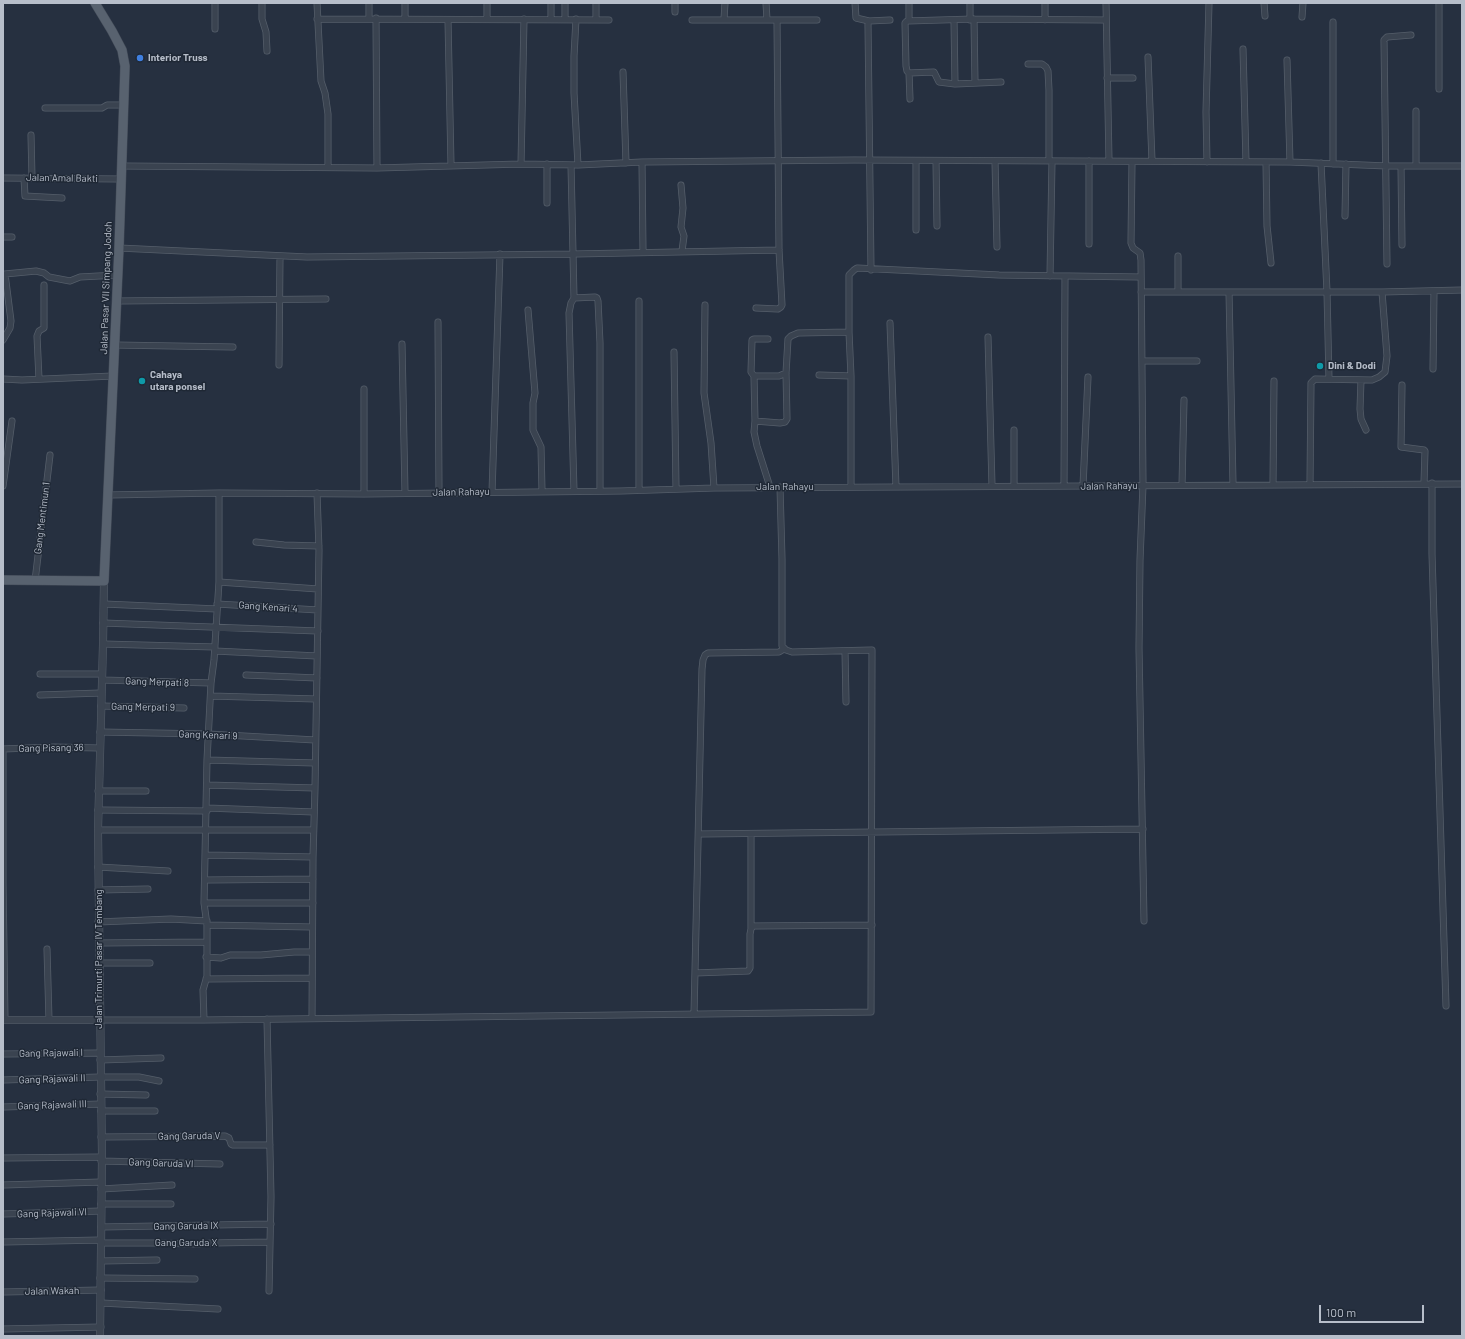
<!DOCTYPE html>
<html>
<head>
<meta charset="utf-8">
<style>
	body { margin:0 }
	#map { position:relative; width:1465px; height:1339px; overflow:hidden; background:#263040; font-family:Barlow,sans-serif }
	canvas { display:block }
	.frame { position:absolute; inset:0; border:4px solid #b7beca; pointer-events:none }
	.scale { position:absolute; left:1319px; top:1305px; width:105px; height:18px; box-sizing:border-box; border:2px solid #b7beca; border-top:0; padding-left:5px; font-size:12px; line-height:14px; white-space:nowrap; color:#b7beca; -webkit-text-stroke:3px #1f2835; paint-order:stroke }
</style>
</head>
<body>
<div id="map">
<canvas width="1465" height="1339"></canvas>
<div class="frame"></div>
<div class="scale">100 m</div>
</div>
<script>
const g = document.querySelector('canvas').getContext('2d');
g.lineJoin = 'round';
const toPath = rows => new Path2D(rows.map(r => 'M' + r).join(''));
function stroke(path, color, width, dash) { g.strokeStyle = color; g.lineWidth = width; g.lineCap = dash ? 'butt' : 'round'; g.setLineDash(dash || []); g.stroke(path); }
function drawText(font, color, halo, rows, align = 'center') {
  g.font = font + ' Barlow,sans-serif'; g.lineWidth = 3; g.setLineDash([]); g.textBaseline = 'middle'; g.strokeStyle = halo; g.fillStyle = color; for (const [text, x, y, turn = 0] of rows) {
    g.save(); g.translate(x, y); g.rotate((+turn || 0) * Math.PI / 180); g.textAlign = isNaN(turn) ? turn : align; if (halo) g.strokeText(text, 0, 0); g.fillText(text, 0, 0); g.restore();
  }
}
const minor = toPath([
	[262,3,262,19,266,32,267,51],
	[317,3,321,81,325,93,328,114,328,166],
	[369,3,369,18],
	[405,3,405,19],
	[487,3,487,19],
	[551,3,551,19],
	[565,3,565,19],
	[596,3,596,20],
	[675,3,675,12],
	[766,3,767,20],
	[855,3,856,18,869,21],
	[909,3,909,21],
	[1045,3,1045,20],
	[1106,3,1109,161],
	[1264,3,1265,16],
	[1302,17,1303,3],
	[376,18,377,168],
	[317,19,609,20],
	[576,19,574,56,574,93,578,165],
	[724,19,725,3],
	[974,19,975,83],
	[448,20,451,165],
	[692,20,817,20],
	[954,20,955,84,1001,82],
	[970,20,970,3],
	[1333,22,1333,164],
	[215,29,215,3],
	[1243,49,1246,162],
	[1148,57,1152,161],
	[1287,60,1290,162],
	[1028,64,1042,64,1046,67,1048,71,1049,90,1049,161],
	[623,72,626,163],
	[909,73,934,72,939,82,955,84],
	[1107,78,1133,78],
	[1439,89,1439,3],
	[910,99,909,73,907,71,906,66,905,23,907,21,974,19,1106,20],
	[45,108,102,108,107,105,124,105],
	[1416,111,1416,166],
	[31,135,32,178],
	[916,161,916,230],
	[936,161,937,226],
	[995,161,997,247],
	[642,162,643,252],
	[1132,162,1131,243,1133,248,1140,253,1141,260,1143,485,1140,560,1139,648,1144,921],
	[1207,162,1206,112,1209,3],
	[1266,162,1267,226,1271,263],
	[1321,163,1327,292,1329,379],
	[521,164,524,19],
	[571,165,574,298,595,297,597,298,598,301,600,343,600,491],
	[122,166,377,168,521,164,578,165,642,162,854,160,1290,162,1387,166,1462,166],
	[1401,166,1402,245],
	[3,178,121,179],
	[24,178,25,196,62,198],
	[681,185,683,208,681,227,684,236,682,251],
	[547,203,547,164],
	[1345,216,1346,164],
	[3,237,12,237],
	[1089,244,1089,161],
	[119,248,307,257,574,254,779,250],
	[1387,264,1384,40,1387,37,1411,35],
	[871,270,868,24,869,21,890,20],
	[1050,276,1052,161],
	[1141,292,1382,292,1462,290],
	[1178,292,1178,256],
	[1229,292,1233,484],
	[117,301,326,299],
	[639,301,639,490],
	[705,305,704,393,711,443,714,488],
	[756,308,778,309,781,307,782,305,779,250,777,20],
	[528,310,535,393,533,403,533,430,541,447,542,491],
	[438,322,439,492],
	[890,323,896,487],
	[988,337,992,486],
	[768,339,754,339,752,340,751,372,754,376,779,376,786,373],
	[3,340,10,328,11,321,5,274,36,271,44,273,49,277,70,281,80,277,117,275],
	[402,344,405,493],
	[115,345,233,347],
	[674,352,676,488],
	[1142,361,1197,361],
	[279,365,280,256],
	[1433,369,1434,291],
	[819,375,851,376],
	[754,376,755,421,780,423,785,422,787,419,786,373,788,339,791,336,798,333,849,332],
	[3,379,22,380,113,376],
	[39,379,37,336,39,331,44,328,44,285],
	[1361,380,1360,409,1361,419,1366,430],
	[1402,385,1401,447,1424,450,1425,451,1424,483],
	[755,421,754,432,757,446,770,487],
	[1014,430,1014,486],
	[1432,483,1432,554,1446,1006],
	[1273,484,1274,381],
	[1310,484,1311,383,1315,379,1372,380,1379,377,1385,372,1387,356,1382,292],
	[1182,485,1184,400],
	[3,486,12,421],
	[1064,486,1065,276],
	[1083,486,1088,377],
	[851,487,851,376,849,332,849,275,854,270,857,268,999,275,1140,277],
	[574,491,569,313,571,303,574,298],
	[492,492,500,254],
	[364,494,364,389],
	[108,495,219,493,364,494,621,491,714,488,1462,484],
	[256,542,284,545,319,546],
	[35,581,50,455],
	[219,582,318,589],
	[104,604,217,609],
	[217,604,318,610],
	[103,623,318,631],
	[103,644,215,647],
	[215,651,317,656],
	[845,651,846,702],
	[40,674,102,674],
	[246,675,317,678],
	[102,680,211,683],
	[40,695,101,693],
	[211,696,316,699],
	[101,706,184,708],
	[100,732,208,734,315,740],
	[3,749,3,882,5,1020],
	[3,749,54,747,99,748],
	[207,760,315,763],
	[207,785,315,788],
	[98,791,146,791],
	[207,808,314,812],
	[98,810,207,811],
	[98,830,313,830],
	[699,834,1143,829],
	[751,834,751,929],
	[206,855,313,857],
	[98,867,168,871],
	[206,880,313,879],
	[98,890,148,889],
	[204,903,313,903],
	[98,922,171,919,207,921],
	[207,925,312,927],
	[99,943,206,942],
	[47,949,49,1020],
	[206,957,221,958,230,955,261,955,294,952,312,952],
	[99,963,150,963],
	[695,973,748,971,750,968,750,934,751,929,753,926,872,925],
	[206,979,312,978],
	[694,1014,702,669,703,660,705,655,708,653,779,652,784,649],
	[312,1018,313,857,315,788,319,550,317,493],
	[267,1019,271,1197,269,1291],
	[99,1020,204,1020,871,1012,872,650,792,652,786,650,782,646,782,559,780,487],
	[204,1020,203,990,207,976,207,925,204,903,207,760,211,683,214,660,219,582,219,493],
	[3,1054,100,1053],
	[100,1060,161,1058],
	[3,1080,100,1077,139,1077,159,1081],
	[100,1094,146,1095],
	[3,1107,101,1104],
	[101,1111,155,1111],
	[101,1137,225,1136,229,1138,231,1144,233,1145,270,1145],
	[3,1158,102,1157],
	[101,1161,220,1164],
	[3,1185,101,1182],
	[101,1189,172,1185],
	[101,1204,171,1204],
	[3,1214,101,1211],
	[101,1227,271,1224],
	[3,1242,101,1240],
	[101,1243,153,1243,197,1244,213,1243,270,1242],
	[101,1261,157,1260],
	[100,1278,195,1279],
	[3,1292,101,1290],
	[101,1303,218,1309],
	[3,1329,101,1327]
]);
const tertiary = toPath([
	[3,1020,99,1020],
	[100,1336,102,1157,98,830,103,644,104,581]
]);
const primary = toPath([
	[3,580,104,581,119,248,125,66,122,50,112,31,95,3]
]);
const markers = [
	[140,58,4,"#3f7fe0"],
	[1320,366,4,"#0f9aa8"],
	[142,381,4,"#0f9aa8"]
];
const poiNames = [
	["Interior Truss",148,58],
	["Dini & Dodi",1328,366],
	["Cahaya",150,375],
	["utara ponsel",150,387]
];
const streetNames = [
	["Jalan Amal Bakti",62,178,1],
	["Jalan Pasar VII Simpang Jodoh",106,288,-88],
	["Jalan Rahayu",1109,486,-1],
	["Jalan Rahayu",785,487],
	["Jalan Rahayu",461,492,-1],
	["Gang Mentimun 1",42,518,-83],
	["Gang Kenari 4",268,607,4],
	["Gang Merpati 8",157,682,2],
	["Gang Merpati 9",143,707,1],
	["Gang Kenari 9",208,735,2],
	["Gang Pisang 36",51,748,-1],
	["Jalan Trimurti Pasar IV Tembang",99,959,-90],
	["Gang Rajawali I",51,1053,-1],
	["Gang Rajawali II",52,1079,-2],
	["Gang Rajawali III",52,1105,-2],
	["Gang Garuda V",189,1136,-1],
	["Gang Garuda VI",161,1163,2],
	["Gang Rajawali VI",52,1213,-2],
	["Gang Garuda IX",186,1226,-1],
	["Gang Garuda X",186,1243],
	["Jalan Wakah",52,1291,-1]
];
stroke(minor, '#555e6a', 7);
stroke(tertiary, '#555e6a', 8);
stroke(primary, '#444c59', 10);
stroke(minor, '#3a4350', 5.5);
stroke(tertiary, '#3a4350', 7);
stroke(primary, '#58626f', 9);
for (const [x, y, r, color] of markers) { const dot = new Path2D(); dot.arc(x, y, r, 0, 2 * Math.PI); g.fillStyle = color; g.fill(dot); stroke(dot, '#1f2835', 1.5); }
drawText('bold 10px', '#b7beca', '#1f2835', poiNames, 'left');
drawText('10px', '#b7beca', '#1f2835', streetNames);
</script>
</body>
</html>
